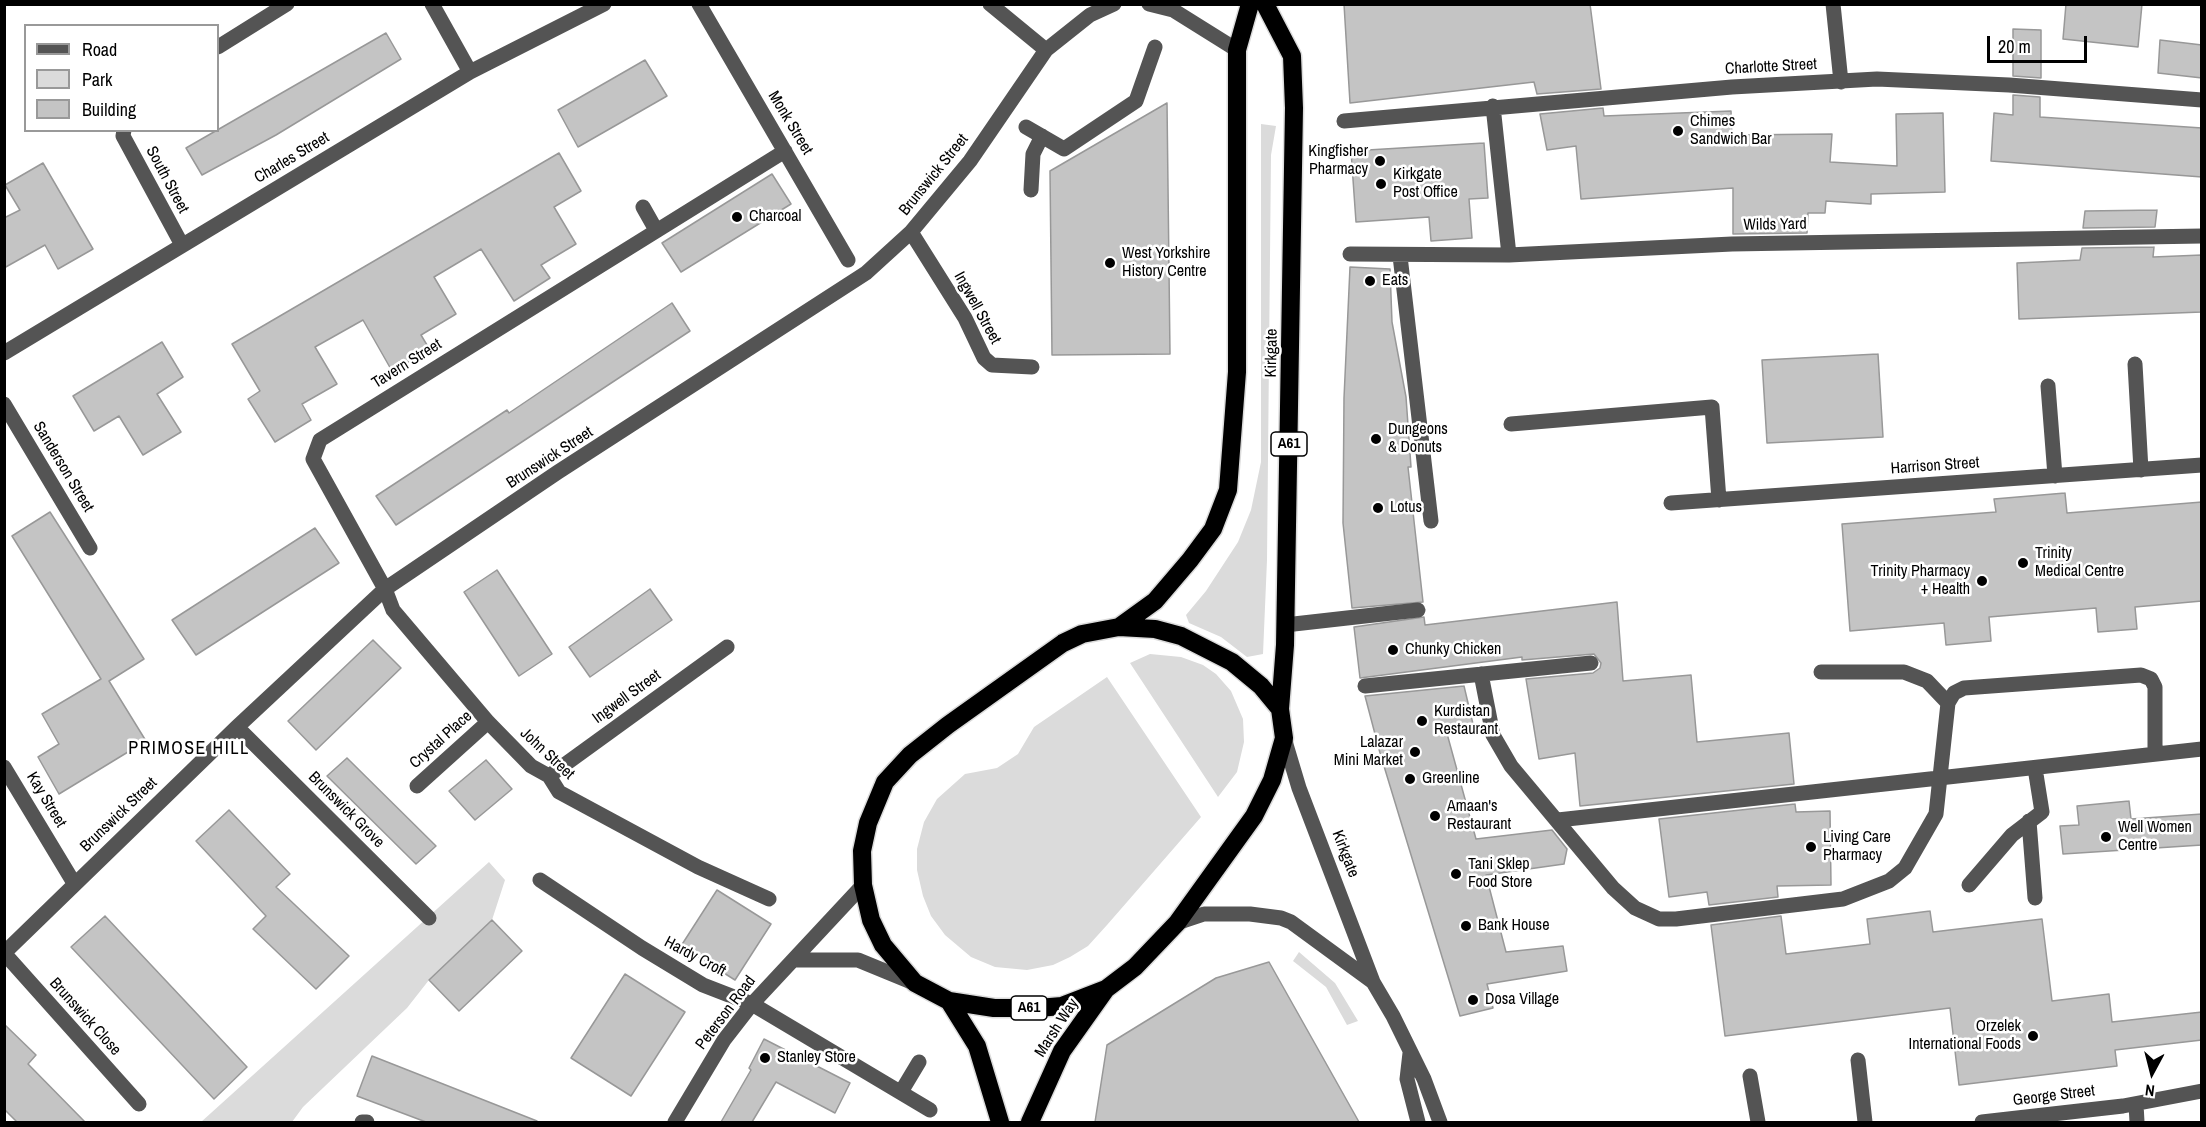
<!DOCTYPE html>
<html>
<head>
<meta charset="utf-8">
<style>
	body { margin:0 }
	#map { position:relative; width:2206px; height:1127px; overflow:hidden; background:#fff; font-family:"Archivo Narrow",sans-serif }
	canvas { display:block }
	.frame { position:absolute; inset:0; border:6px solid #000; pointer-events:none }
	.legend { position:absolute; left:24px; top:24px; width:195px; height:108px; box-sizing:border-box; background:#fff; border:2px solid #999; margin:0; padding:8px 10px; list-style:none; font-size:18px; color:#000 }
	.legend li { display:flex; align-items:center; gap:12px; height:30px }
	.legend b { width:30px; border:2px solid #999 }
	.north { position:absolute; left:2122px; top:1043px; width:60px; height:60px; -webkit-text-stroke:4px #fff; paint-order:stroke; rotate:187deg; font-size:16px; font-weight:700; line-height:24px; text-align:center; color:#000 }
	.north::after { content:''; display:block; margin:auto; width:21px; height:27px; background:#000; clip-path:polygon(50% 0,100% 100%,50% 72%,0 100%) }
	.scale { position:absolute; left:1987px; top:36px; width:100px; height:27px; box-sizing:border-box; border:3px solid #000; border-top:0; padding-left:8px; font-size:18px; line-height:21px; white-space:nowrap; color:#000; -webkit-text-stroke:4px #fff; paint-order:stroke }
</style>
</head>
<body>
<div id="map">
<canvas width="2206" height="1127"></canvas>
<div class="frame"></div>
<ul class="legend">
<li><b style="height:8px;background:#545454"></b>Road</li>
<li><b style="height:16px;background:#dbdbdb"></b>Park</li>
<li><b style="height:16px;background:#c4c4c4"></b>Building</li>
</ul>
<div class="north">N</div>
<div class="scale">20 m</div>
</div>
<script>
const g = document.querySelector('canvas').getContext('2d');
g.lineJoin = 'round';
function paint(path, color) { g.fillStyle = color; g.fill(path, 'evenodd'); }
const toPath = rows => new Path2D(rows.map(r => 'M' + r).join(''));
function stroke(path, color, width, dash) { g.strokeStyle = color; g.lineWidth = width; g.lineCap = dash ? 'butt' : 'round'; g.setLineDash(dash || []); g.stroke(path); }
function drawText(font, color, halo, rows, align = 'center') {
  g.font = font + ' "Archivo Narrow",sans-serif'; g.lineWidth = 5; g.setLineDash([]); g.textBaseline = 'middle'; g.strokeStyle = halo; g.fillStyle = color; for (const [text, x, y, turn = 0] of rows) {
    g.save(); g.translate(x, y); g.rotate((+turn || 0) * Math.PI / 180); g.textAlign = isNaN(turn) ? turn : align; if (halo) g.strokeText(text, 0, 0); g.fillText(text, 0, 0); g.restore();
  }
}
const green = toPath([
	[1261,124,1276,126,1271,155,1267,560,1263,654,1247,657,1221,637,1189,623,1186,615,1206,591,1238,542,1251,510,1261,462],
	[1150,654,1181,657,1203,665,1216,674,1231,691,1243,719,1244,742,1237,772,1218,797,1130,663],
	[1107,677,1201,817,1107,925,1088,946,1070,957,1053,965,1027,970,995,967,971,957,945,935,931,916,923,896,917,870,917,849,924,822,937,799,965,774,997,768,1018,754,1034,727],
	[489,862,505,880,492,920,429,980,407,1008,303,1107,292,1122,201,1122],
	[1299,952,1335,983,1358,1021,1347,1025,1326,987,1293,961]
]);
const building = toPath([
	[1344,4,1590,4,1601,89,1537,94,1534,82,1350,103,1344,4],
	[2066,4,2142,4,2138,47,2063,39,2066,4],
	[2013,29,2041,30,2041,78,2013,76,2013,29],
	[386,33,401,59,276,135,202,175,186,148,386,33],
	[2160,40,2202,45,2202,78,2158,73,2160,40],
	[645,60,667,96,578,147,558,110,645,60],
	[2013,95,2040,97,2040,117,2202,128,2202,177,1991,161,1994,113,2013,115,2013,95],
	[1167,103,1170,354,1052,355,1050,171,1167,103],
	[1603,108,1604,116,1731,111,1732,135,1832,134,1830,162,1897,166,1896,114,1943,113,1945,192,1871,194,1871,204,1826,201,1825,213,1808,213,1807,233,1733,234,1733,188,1581,199,1576,146,1547,150,1540,114,1603,108],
	[1484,143,1488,198,1469,199,1472,238,1431,241,1429,217,1356,222,1351,151,1484,143],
	[559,153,581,191,554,207,576,244,541,265,550,278,514,301,481,249,434,277,456,314,421,335,430,350,392,371,363,320,315,347,337,384,302,404,311,420,275,442,248,399,260,391,232,344,559,153],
	[43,163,93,249,58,269,45,245,4,268,4,218,20,210,5,185,43,163],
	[772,174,791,204,681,272,662,243,772,174],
	[2157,210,2155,227,2083,228,2085,211,2157,210],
	[2154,247,2153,257,2202,255,2202,312,2019,319,2017,263,2080,260,2082,248,2154,247],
	[1350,267,1390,269,1392,322,1406,397,1411,467,1408,467,1423,602,1352,608,1343,523,1344,398,1350,267],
	[672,303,690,331,396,525,376,496,507,410,509,413,672,303],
	[162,342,183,377,157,394,181,432,143,455,119,416,94,431,73,396,162,342],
	[1878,354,1883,437,1767,443,1762,360,1878,354],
	[2065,493,2067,513,2202,502,2202,601,2135,607,2137,629,2098,632,2096,608,1989,617,1991,641,1946,645,1944,623,1850,631,1842,524,1996,512,1994,499,2065,493],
	[50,512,144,659,109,681,146,741,59,794,38,757,59,744,42,714,101,679,12,536,50,512],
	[315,528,339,563,196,655,172,620,315,528],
	[497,570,552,654,519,676,464,592,497,570],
	[650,589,672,620,590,677,569,647,650,589],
	[1617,602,1623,681,1691,675,1697,742,1789,733,1794,784,1580,806,1575,753,1539,759,1526,679,1593,673,1600,668,1601,663,1594,654,1522,660,1522,657,1360,678,1354,627,1424,617,1425,625,1617,602],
	[373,640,401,668,316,750,288,721,373,640],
	[1464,686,1473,724,1446,730,1476,839,1552,830,1567,849,1564,864,1486,875,1506,952,1563,946,1567,971,1487,984,1493,1008,1460,1016,1380,753,1365,696,1464,686],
	[347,758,436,846,416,864,327,776,347,758],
	[486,760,512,789,475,820,449,791,486,760],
	[2129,801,2131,819,2202,814,2202,845,2063,854,2060,826,2079,825,2077,806,2129,801],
	[1795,804,1796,812,1830,811,1831,885,1777,886,1778,897,1709,905,1707,892,1669,897,1659,819,1795,804],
	[229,810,290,874,276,887,349,956,316,989,253,929,266,916,196,841,229,810],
	[717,890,771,924,735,980,681,946,717,890],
	[1930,911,1933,932,2042,919,2052,1001,2109,994,2112,1022,2202,1012,2202,1040,2115,1050,2117,1066,1959,1085,1950,1008,1725,1036,1711,925,1781,916,1786,954,1870,944,1867,919,1930,911],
	[105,916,247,1067,214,1099,71,947,105,916],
	[492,920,522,951,459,1011,429,980,492,920],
	[1269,962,1359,1122,1095,1122,1107,1045,1216,978,1269,962],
	[625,974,685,1012,631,1096,571,1058,625,974],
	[4,1024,36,1055,28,1064,85,1122,17,1122,4,1109,4,1024],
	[764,1039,850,1083,835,1113,776,1082,752,1122,721,1122,751,1070,749,1068,764,1039],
	[372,1056,537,1121,536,1122,426,1122,357,1096,372,1056]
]);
const minor = toPath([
	[432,4,470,72],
	[699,4,848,260],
	[990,4,1046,50],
	[1149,4,1173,10,1237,50],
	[1833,4,1841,82],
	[218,47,287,4],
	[1493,106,1509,255],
	[1344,121,1732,87,1877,79,2009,85,2202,100],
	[1026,127,1064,149,1136,101,1155,47],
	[124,130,123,136,182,245],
	[1031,190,1033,154,1042,136],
	[643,207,656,230],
	[911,232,965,318,984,358,992,365,1032,367],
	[1350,254,1509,255,1732,244,2202,236],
	[1400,256,1431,521],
	[4,353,470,72,604,4],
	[2135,364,2141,470],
	[2048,386,2055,476],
	[4,404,90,548],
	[1511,424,1712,407,1719,500],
	[1671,503,2202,465],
	[1285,625,1418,610],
	[1821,672,1904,672,1927,681,1948,703],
	[1481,674,1493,735,1511,766,1613,888,1635,908,1659,919,1676,919,1843,899,1889,881,1905,868,1936,814,1948,703,1954,693,1964,688,2141,675,2151,679,2155,687,2155,754],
	[1365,686,1591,663],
	[237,727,429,918],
	[1284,738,1299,788,1373,982,1393,1016,1424,1079,1440,1122],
	[4,767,74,883],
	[549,776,727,647],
	[417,786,488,722],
	[1558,820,2202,749],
	[2029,821,2035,898],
	[540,880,642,948,703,985,752,1004,930,1110],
	[1969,885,2012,835,2042,812,2035,768],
	[769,899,698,867,559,792,549,776,531,766,488,722,393,610,385,589,313,459,320,440,785,151],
	[1177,923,1204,914,1250,914,1281,918,1291,922,1373,982],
	[793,960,858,960,914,983],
	[1410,1053,1407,1079,1418,1122],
	[1858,1060,1865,1122],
	[1750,1076,1758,1122],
	[901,1092,919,1062],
	[139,1104,4,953,237,727,385,589,558,472,866,273,911,232,970,161,1046,50,1090,15,1114,4],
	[2136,1104,2137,1122],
	[362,1122,367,1122],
	[675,1122,724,1040,752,1004,863,885],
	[1982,1122,2123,1106,2202,1091]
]);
const highway = toPath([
	[1265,4,1292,56,1294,108,1285,645,1280,709],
	[1119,627,1155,629,1181,636,1232,662,1261,686,1280,709,1284,738,1272,780,1254,816,1177,923,1135,967,1106,989,1062,1006,1038,1008,994,1008,949,1001,915,983,883,945,871,920,863,885,862,851,868,823,885,782,910,755,948,725,1063,643,1082,634,1119,627],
	[1119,627,1155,601,1190,560,1213,529,1228,490,1237,372,1237,50,1250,4],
	[949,1001,977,1046,1000,1122],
	[1030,1122,1062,1051,1106,989]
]);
const markers = [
	[1678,131,6,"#000"],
	[1380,161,6,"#000"],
	[1381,184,6,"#000"],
	[737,217,6,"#000"],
	[1110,263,6,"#000"],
	[1370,281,6,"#000"],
	[1376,439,6,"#000"],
	[1378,508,6,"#000"],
	[2023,563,6,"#000"],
	[1982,581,6,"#000"],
	[1393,650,6,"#000"],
	[1422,721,6,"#000"],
	[1415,752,6,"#000"],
	[1410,779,6,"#000"],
	[1435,816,6,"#000"],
	[2106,837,6,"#000"],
	[1811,847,6,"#000"],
	[1456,874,6,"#000"],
	[1466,926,6,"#000"],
	[1473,1000,6,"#000"],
	[2033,1036,6,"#000"],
	[765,1058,6,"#000"]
];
const shields = [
	[1289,444,36],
	[1029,1008,36]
];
const shieldNames = [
	["A61",1289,444],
	["A61",1029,1008]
];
const streetNames = [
	["Charlotte Street",1771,67,-3],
	["Monk Street",790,123,59],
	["Charles Street",292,158,-31],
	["Brunswick Street",934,175,-51],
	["South Street",167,180,62],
	["Wilds Yard",1775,225,-1],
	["Ingwell Street",977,308,61],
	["Kirkgate",1272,353,-89],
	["Tavern Street",407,364,-32],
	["Brunswick Street",550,458,-33],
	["Harrison Street",1935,466,-4],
	["Sanderson Street",63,467,59],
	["Ingwell Street",627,697,-36],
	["Crystal Place",441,740,-42],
	["John Street",547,754,43],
	["Kay Street",46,800,59],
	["Brunswick Grove",346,810,45],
	["Brunswick Street",119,815,-44],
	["Kirkgate",1345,854,69],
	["Hardy Croft",695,957,28],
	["Peterson Road",726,1013,-53],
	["Brunswick Close",85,1017,48],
	["Marsh Way",1057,1028,-57],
	["George Street",2054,1096,-7]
];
const poiNames = [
	["Chimes",1690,122],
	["Sandwich Bar",1690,140],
	["Kingfisher",1368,152,"right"],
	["Pharmacy",1368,170,"right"],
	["Kirkgate",1393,175],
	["Post Office",1393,193],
	["Charcoal",749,217],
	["West Yorkshire",1122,254],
	["History Centre",1122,272],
	["Eats",1382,281],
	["Dungeons",1388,430],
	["& Donuts",1388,448],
	["Lotus",1390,508],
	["Trinity",2035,554],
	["Medical Centre",2035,572],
	["Trinity Pharmacy",1970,572,"right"],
	["+ Health",1970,590,"right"],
	["Chunky Chicken",1405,650],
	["Kurdistan",1434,712],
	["Restaurant",1434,730],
	["Lalazar",1403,743,"right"],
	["Mini Market",1403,761,"right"],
	["Greenline",1422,779],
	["Amaan's",1447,807],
	["Restaurant",1447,825],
	["Well Women",2118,828],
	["Centre",2118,846],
	["Living Care",1823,838],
	["Pharmacy",1823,856],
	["Tani Sklep",1468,865],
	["Food Store",1468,883],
	["Bank House",1478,926],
	["Dosa Village",1485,1000],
	["Orzelek",2021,1027,"right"],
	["International Foods",2021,1045,"right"],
	["Stanley Store",777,1058]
];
const neighbourhoodNames = [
	["PRIMOSE HILL",189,749]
];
paint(green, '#dbdbdb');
paint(building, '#c4c4c4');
stroke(building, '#989898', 1.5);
stroke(highway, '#dbdbdb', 21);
stroke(minor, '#545454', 15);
stroke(highway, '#000', 18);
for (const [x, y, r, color] of markers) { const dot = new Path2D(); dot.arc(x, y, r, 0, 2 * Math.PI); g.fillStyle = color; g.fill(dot); stroke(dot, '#fff', 2); }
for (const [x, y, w] of shields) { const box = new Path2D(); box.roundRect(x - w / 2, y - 12, w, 24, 4.5); g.fillStyle = '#fff'; g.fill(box); stroke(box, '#000', 1.5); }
drawText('bold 15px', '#000', null, shieldNames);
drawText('16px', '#000', '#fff', streetNames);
drawText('16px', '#000', '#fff', poiNames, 'left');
g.letterSpacing = '1.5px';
drawText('18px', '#000', '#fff', neighbourhoodNames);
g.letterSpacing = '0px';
</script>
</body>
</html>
